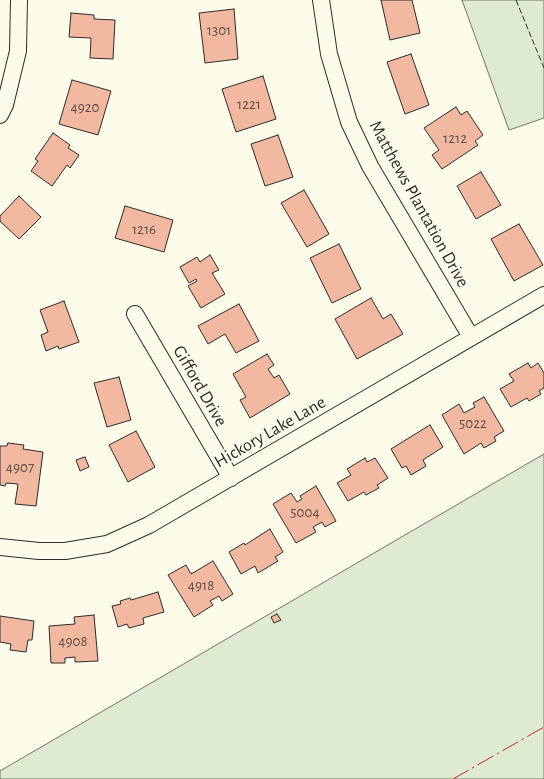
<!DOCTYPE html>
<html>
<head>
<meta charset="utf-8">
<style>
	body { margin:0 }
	canvas { display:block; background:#fdfbea }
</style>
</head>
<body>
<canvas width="544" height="779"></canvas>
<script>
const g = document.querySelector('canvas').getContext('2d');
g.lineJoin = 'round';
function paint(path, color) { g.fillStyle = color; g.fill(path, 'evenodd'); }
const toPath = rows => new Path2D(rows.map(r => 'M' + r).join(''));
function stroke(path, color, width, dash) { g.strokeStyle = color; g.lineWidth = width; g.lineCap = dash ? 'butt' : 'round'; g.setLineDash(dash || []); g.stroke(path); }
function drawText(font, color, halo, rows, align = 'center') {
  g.font = font + ' "Alegreya Sans",sans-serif'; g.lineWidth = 4; g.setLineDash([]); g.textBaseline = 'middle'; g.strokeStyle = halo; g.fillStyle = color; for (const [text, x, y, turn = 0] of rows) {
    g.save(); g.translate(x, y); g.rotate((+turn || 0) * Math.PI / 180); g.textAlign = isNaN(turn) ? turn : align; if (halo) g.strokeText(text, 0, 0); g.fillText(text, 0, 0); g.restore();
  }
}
const green = toPath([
	[462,0,544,0,544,118,509,130,462,0],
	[544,454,544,779,0,779,0,771,544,454]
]);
const building = toPath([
	[381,0,412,0,420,33,390,40,381,0],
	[234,9,238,59,205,63,199,13,234,9],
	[71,13,94,15,94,19,115,20,113,59,90,58,91,38,69,37,71,13],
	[411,54,429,105,405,114,387,62,411,54],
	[263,76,276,119,236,132,222,89,263,76],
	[72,80,111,91,98,135,59,124,72,80],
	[456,107,461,115,467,111,483,135,475,141,478,145,442,169,432,155,439,150,424,128,456,107],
	[53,133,70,145,68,148,79,155,70,168,67,165,52,186,31,171,38,161,35,159,53,133],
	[278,135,293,177,265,186,251,144,278,135],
	[481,172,501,205,476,219,457,186,481,172],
	[304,190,329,234,307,247,281,203,304,190],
	[19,196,41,217,19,239,0,221,0,216,19,196],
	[125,206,173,220,164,252,115,238,125,206],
	[519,224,543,265,514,281,491,239,519,224],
	[339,244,361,289,332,303,310,258,339,244],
	[210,255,219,270,212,273,225,294,201,308,188,286,197,281,196,279,189,283,180,267,197,257,200,262,210,255],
	[371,298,383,319,391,314,403,334,357,359,335,319,371,298],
	[64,301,79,342,59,349,58,346,46,351,41,335,48,332,40,310,64,301],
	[239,304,259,341,236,353,225,334,208,344,198,326,239,304],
	[267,354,274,365,268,369,274,378,279,375,290,394,250,418,240,400,246,397,233,374,267,354],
	[528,363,531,368,538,363,544,373,544,388,539,391,541,394,529,401,527,398,511,407,500,389,514,381,509,374,528,363],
	[119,377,131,420,107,427,94,383,119,377],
	[484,397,504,431,494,437,496,441,484,448,481,443,464,454,442,415,459,404,464,413,475,407,473,403,484,397],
	[430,425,443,447,423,460,426,466,411,475,406,466,402,468,391,449,430,425],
	[136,431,155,467,128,482,109,445,136,431],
	[8,443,24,445,23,449,43,452,36,506,15,504,18,484,6,483,5,486,0,485,0,446,7,446,8,443],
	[85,457,89,467,80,471,76,460,85,457],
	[365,458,367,462,375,458,388,478,377,485,379,488,366,495,364,492,348,501,337,483,351,475,347,469,365,458],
	[316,486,336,521,325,527,322,522,313,527,316,532,296,543,273,504,291,493,297,502,302,499,300,496,316,486],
	[270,529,283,552,275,557,278,561,258,573,255,566,241,574,229,552,244,543,245,545,270,529],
	[213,561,233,594,222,601,219,596,210,601,213,605,194,617,168,575,186,565,191,574,213,561],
	[158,592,164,612,143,618,144,624,129,628,127,624,118,627,112,606,121,604,120,601,130,598,131,600,158,592],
	[277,614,281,620,274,623,271,617,277,614],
	[94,615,98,661,75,662,75,657,65,658,65,663,51,663,49,626,75,624,74,617,94,615],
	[0,616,34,621,32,640,28,640,26,652,10,650,11,644,0,642,0,616]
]);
const minor = toPath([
	[321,0,329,54,349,122,370,166,471,337],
	[0,115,5,105,18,51,19,0],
	[135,314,231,478],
	[0,547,39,551,65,551,107,544,149,525,544,295]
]);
const fence = toPath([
	[516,0,544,68]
]);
const power = toPath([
	[453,779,544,727]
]);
const numberNames = [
	["1301",219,30],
	["1221",249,104],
	["4920",85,107],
	["1212",455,138],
	["1216",144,229],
	["5022",473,423],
	["4907",20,467],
	["5004",305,512],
	["4918",201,585],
	["4908",73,641]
];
const streetNames = [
	["Matthews Plantation Drive",419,204,61],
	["Gifford Drive",200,386,60],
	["Hickory Lake Lane",270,432,-30]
];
paint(green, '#deebd1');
stroke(green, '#74746e', 1);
paint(building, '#f2b8a0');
stroke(building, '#2b2b2b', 1);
stroke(minor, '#2b2b2b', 18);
stroke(minor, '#fdfbea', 16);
stroke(fence, '#2b2b2b', 1, [6, 2.5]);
stroke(power, '#c62828', 1, [18, 4, 2.5, 4]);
drawText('15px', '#5d4e48', null, numberNames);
drawText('18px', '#2b2b2b', '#fdfbea', streetNames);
</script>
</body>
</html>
